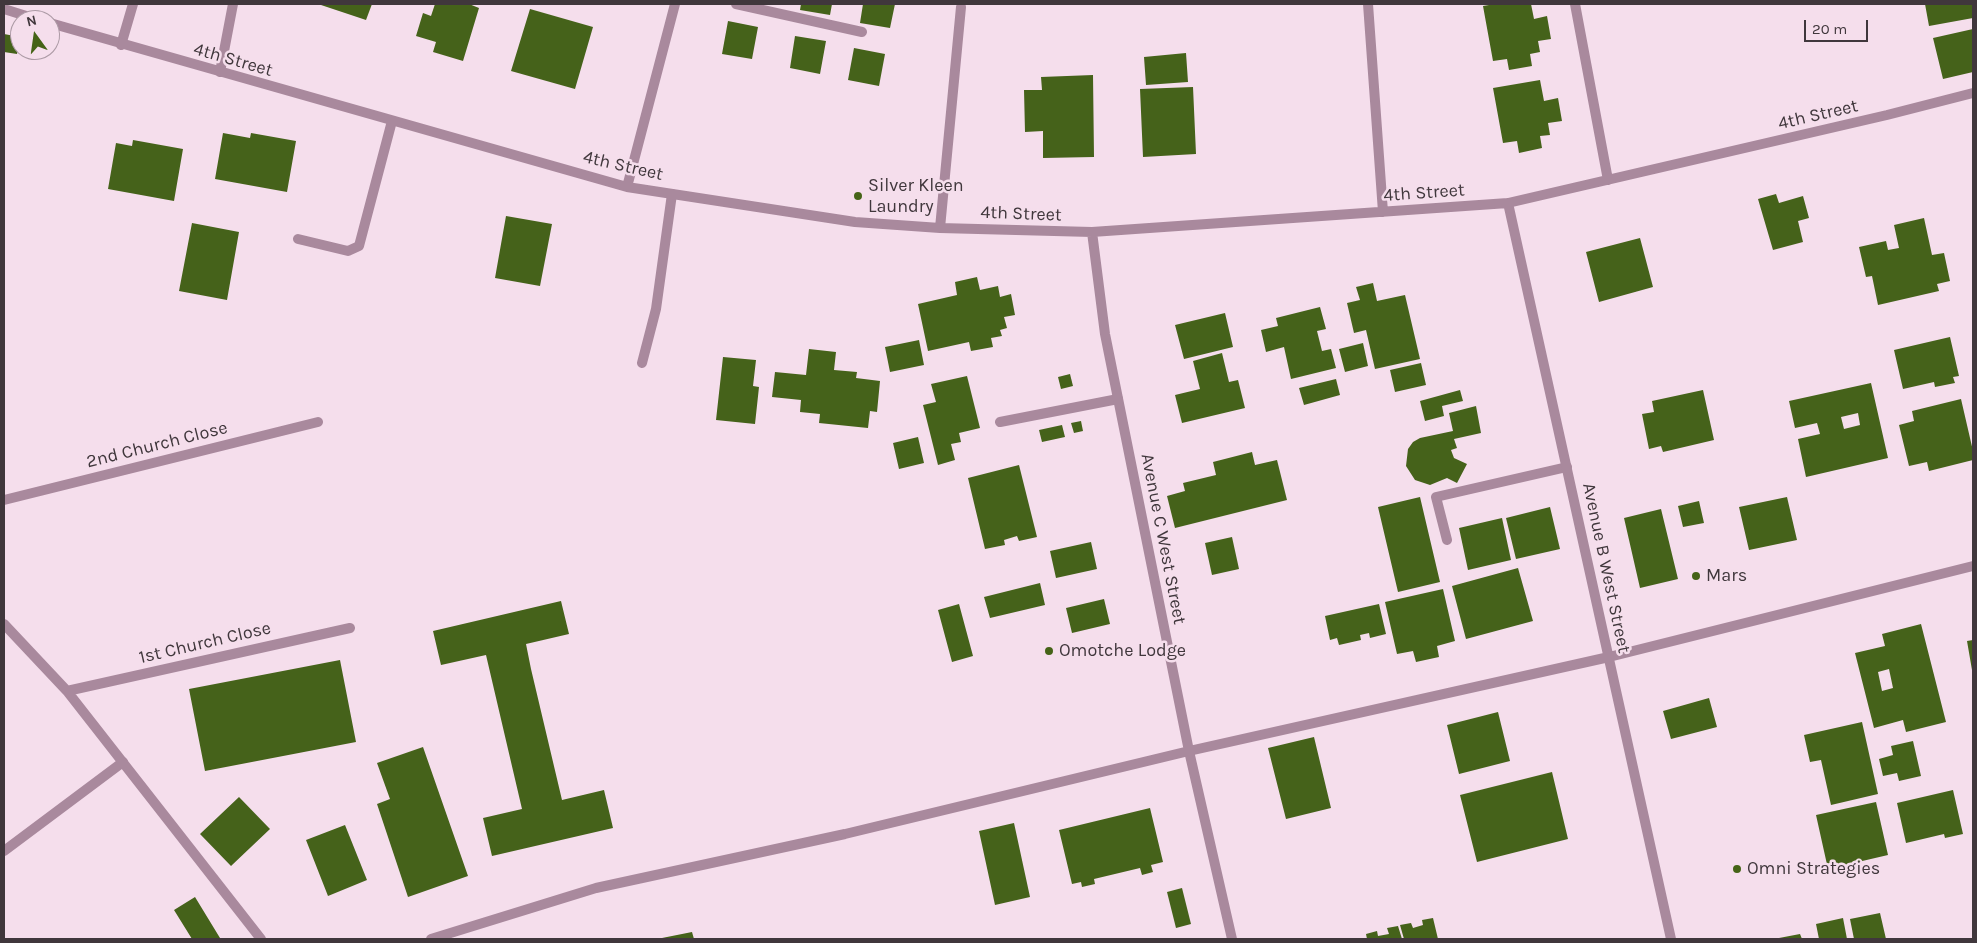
<!DOCTYPE html>
<html>
<head>
<meta charset="utf-8">
<style>
	body { margin:0 }
	#map { position:relative; width:1977px; height:943px; overflow:hidden; background:#f5deec; font-family:Karla,sans-serif }
	canvas { display:block }
	.frame { position:absolute; inset:0; border:5px solid #40373c; pointer-events:none }
	.north { position:absolute; left:10px; top:10px; width:50px; height:50px; box-sizing:border-box; background:#f5deec; border:1px solid #ad9ba6; border-radius:50%; rotate:346deg; font-size:14px; font-weight:700; line-height:20px; text-align:center; color:#40373c }
	.north::after { content:''; display:block; margin:auto; width:18px; height:22px; background:#456317; clip-path:polygon(50% 0,100% 100%,50% 72%,0 100%) }
	.scale { position:absolute; left:1804px; top:20px; width:64px; height:22px; box-sizing:border-box; border:2px solid #40373c; border-top:0; padding-left:6px; font-size:15px; line-height:18px; white-space:nowrap; color:#40373c; -webkit-text-stroke:4px #f5deec; paint-order:stroke }
</style>
</head>
<body>
<div id="map">
<canvas width="1977" height="943"></canvas>
<div class="frame"></div>
<div class="north">N</div>
<div class="scale">20 m</div>
</div>
<script>
const g = document.querySelector('canvas').getContext('2d');
g.lineJoin = 'round';
function paint(path, color) { g.fillStyle = color; g.fill(path, 'evenodd'); }
const toPath = rows => new Path2D(rows.map(r => 'M' + r).join(''));
function stroke(path, color, width, dash) { g.strokeStyle = color; g.lineWidth = width; g.lineCap = dash ? 'butt' : 'round'; g.setLineDash(dash || []); g.stroke(path); }
function drawText(font, color, halo, rows, align = 'center') {
  g.font = font + ' Karla,sans-serif'; g.lineWidth = 5; g.setLineDash([]); g.textBaseline = 'middle'; g.strokeStyle = halo; g.fillStyle = color; for (const [text, x, y, turn = 0] of rows) {
    g.save(); g.translate(x, y); g.rotate((+turn || 0) * Math.PI / 180); g.textAlign = isNaN(turn) ? turn : align; if (halo) g.strokeText(text, 0, 0); g.fillText(text, 0, 0); g.restore();
  }
}
const building = toPath([
	[318,4,372,4,366,20],
	[435,4,469,4,479,8,463,61,433,52,436,42,416,36,423,13,431,16],
	[801,4,832,4,830,15,800,10],
	[863,4,895,4,890,28,860,23],
	[1495,4,1531,4,1534,19,1547,16,1551,39,1538,41,1540,52,1530,54,1532,66,1509,70,1507,59,1493,61,1483,6],
	[1925,4,1973,4,1973,18,1929,26],
	[530,9,593,27,575,89,511,71],
	[728,21,758,27,752,59,722,54],
	[1973,29,1973,72,1943,79,1933,38],
	[4,34,20,37,17,54,4,52],
	[795,36,826,41,820,74,790,68],
	[854,48,885,54,879,86,848,80],
	[1186,53,1188,82,1146,85,1144,57],
	[1093,75,1094,157,1043,158,1043,131,1025,132,1024,90,1042,90,1041,77],
	[1540,80,1544,101,1558,98,1562,121,1548,123,1550,135,1540,136,1542,148,1519,153,1517,141,1503,143,1493,88],
	[1193,87,1196,154,1143,157,1140,89],
	[223,133,250,138,251,133,296,141,287,192,215,179],
	[133,140,183,149,174,201,108,189,116,143,132,146],
	[1776,194,1779,203,1803,196,1809,218,1798,221,1803,242,1773,250,1758,199],
	[506,216,552,224,540,286,495,278],
	[1924,218,1932,255,1944,253,1950,281,1937,284,1939,291,1878,305,1872,276,1866,277,1859,247,1886,241,1888,250,1899,248,1894,225],
	[192,223,239,232,227,300,179,291],
	[1640,238,1653,287,1599,302,1586,252],
	[977,277,980,290,998,286,1000,297,1011,294,1015,315,1004,317,1007,328,1000,330,1002,336,991,338,993,347,971,351,969,342,928,351,918,304,957,295,955,282],
	[1373,283,1377,301,1405,295,1420,359,1375,369,1366,330,1354,333,1347,303,1360,300,1356,287],
	[1320,307,1326,329,1317,331,1322,351,1331,349,1336,368,1291,379,1284,347,1266,352,1261,330,1278,326,1276,318],
	[1225,313,1233,347,1184,359,1175,325],
	[1950,337,1959,376,1953,377,1955,383,1935,387,1934,382,1903,389,1894,350],
	[919,340,924,365,890,372,885,347],
	[1363,343,1368,366,1345,372,1339,349],
	[809,349,836,352,834,370,857,372,856,378,880,381,877,412,870,411,868,428,819,423,820,414,800,412,801,400,772,397,775,372,806,375],
	[1222,353,1229,382,1238,380,1245,408,1182,423,1175,395,1200,389,1193,361],
	[723,357,756,360,753,386,759,387,755,424,716,420],
	[1421,363,1426,385,1395,392,1390,370],
	[1070,374,1073,386,1061,389,1058,377],
	[967,376,980,428,959,433,961,442,951,444,955,460,938,465,923,405,936,402,931,384],
	[1336,379,1340,395,1304,405,1299,388],
	[1871,383,1888,458,1806,477,1798,439,1820,434,1817,423,1795,428,1789,401],
	[1858,413,1860,425,1844,429,1841,417],
	[1460,390,1463,401,1442,406,1444,416,1425,421,1420,401],
	[1703,390,1714,440,1663,452,1661,446,1649,449,1642,414,1654,412,1652,401],
	[1961,399,1973,451,1973,460,1929,471,1927,462,1909,466,1899,425,1914,421,1912,411],
	[1476,406,1481,433,1454,439,1457,448,1451,450,1454,458,1467,464,1457,483,1447,478,1430,485,1415,480,1406,466,1408,449,1413,442,1420,438,1453,431,1449,413],
	[1081,421,1083,431,1074,433,1071,423],
	[1062,425,1065,437,1042,442,1039,430],
	[918,437,924,463,899,469,893,443],
	[1252,452,1255,465,1277,460,1287,500,1175,528,1167,496,1185,491,1183,483,1216,475,1213,462],
	[1019,465,1037,537,1019,541,1017,536,1004,540,1005,545,985,549,968,478],
	[1420,497,1440,582,1398,592,1378,507],
	[1787,497,1797,540,1749,550,1739,507],
	[1699,501,1704,523,1683,527,1678,506],
	[1550,507,1560,549,1516,559,1506,518],
	[1661,509,1678,579,1640,588,1624,518],
	[1502,518,1511,560,1468,570,1459,528],
	[1232,537,1239,569,1212,575,1205,543],
	[1091,542,1097,569,1056,578,1050,551],
	[1518,568,1533,621,1466,639,1452,586],
	[1040,583,1045,605,990,618,984,597],
	[1443,589,1455,641,1437,646,1439,657,1416,662,1413,651,1397,654,1385,602],
	[1104,599,1110,624,1072,633,1066,608],
	[561,601,569,634,526,644,531,669,562,800,604,790,613,828,492,856,483,818,522,809,486,655,441,665,433,631],
	[959,604,973,656,952,662,938,610],
	[1379,604,1386,634,1370,638,1369,633,1360,635,1361,640,1339,645,1337,638,1330,640,1325,616],
	[1921,624,1946,722,1906,732,1903,720,1874,728,1855,653,1885,646,1882,634],
	[1889,669,1893,688,1882,691,1878,672],
	[1973,640,1973,670,1972,670,1967,641],
	[340,660,356,742,205,771,189,689],
	[1709,698,1717,727,1671,739,1663,711],
	[1498,712,1510,761,1459,774,1447,725],
	[1862,722,1878,794,1831,805,1821,760,1810,762,1804,735],
	[1314,737,1331,808,1286,819,1268,748],
	[1913,741,1921,776,1899,781,1897,773,1883,776,1879,759,1893,755,1891,746],
	[423,747,468,876,408,897,377,804,390,799,377,763],
	[1552,772,1568,839,1477,862,1460,795],
	[1953,790,1963,834,1945,838,1944,834,1906,843,1897,803],
	[239,797,270,829,231,866,200,834],
	[1876,802,1888,855,1828,869,1816,815],
	[1150,808,1163,862,1151,865,1153,872,1142,875,1140,868,1094,879,1095,884,1082,887,1081,882,1072,884,1059,830],
	[1014,823,1030,897,995,905,979,831],
	[345,825,367,880,328,896,306,840],
	[1182,888,1191,924,1176,928,1167,892],
	[195,897,220,938,218,939,192,939,174,910],
	[1880,913,1886,939,1854,939,1850,919],
	[1433,918,1438,939,1404,939,1400,925,1411,923,1413,928,1423,925,1422,920],
	[1843,918,1847,939,1819,939,1816,924],
	[1398,926,1402,939,1367,939,1366,934,1377,931,1378,936,1389,934,1387,928],
	[692,932,694,939,662,939,662,938],
	[1800,934,1802,939,1779,939,1779,938]
]);
const service = toPath([
	[121,45,133,4],
	[220,72,233,4],
	[642,363,656,309,672,194],
	[1000,422,1118,399],
	[1447,540,1436,497,1567,467],
	[4,851,123,762]
]);
const minor = toPath([
	[736,4,862,32],
	[1368,4,1383,212],
	[1575,4,1608,180],
	[4,9,39,20],
	[50,23,627,187,855,222,940,228,1092,232,1508,203,1887,115,1973,93],
	[627,187,675,4],
	[1508,203,1671,939],
	[940,228,961,7],
	[1092,232,1105,334,1189,751,1232,939],
	[298,239,348,251,359,246,392,121],
	[4,500,318,422],
	[4,624,67,691,261,939],
	[67,691,350,628],
	[431,939,596,888,845,834,1189,751,1609,657,1973,566]
]);
const markers = [
	[858,196,5,"#456317"],
	[1696,576,5,"#456317"],
	[1049,651,5,"#456317"],
	[1737,869,5,"#456317"]
];
const streetNames = [
	["4th Street",233,60,16],
	["4th Street",1818,115,-13],
	["4th Street",623,166,13],
	["4th Street",1424,193,-4],
	["4th Street",1021,214,2],
	["2nd Church Close",157,445,-14],
	["Avenue C West Street",1163,539,79],
	["Avenue B West Street",1606,568,78],
	["1st Church Close",205,643,-13]
];
const poiNames = [
	["Silver Kleen",868,186],
	["Laundry",868,207],
	["Mars",1706,576],
	["Omotche Lodge",1059,651],
	["Omni Strategies",1747,869]
];
paint(building, '#45621a');
stroke(service, '#a9899d', 10);
stroke(minor, '#a9899d', 10);
for (const [x, y, r, color] of markers) { const dot = new Path2D(); dot.arc(x, y, r, 0, 2 * Math.PI); g.fillStyle = color; g.fill(dot); stroke(dot, '#f5deec', 2); }
drawText('18px', '#40373c', '#f5deec', streetNames);
drawText('18px', '#40373c', '#f5deec', poiNames, 'left');
</script>
</body>
</html>
